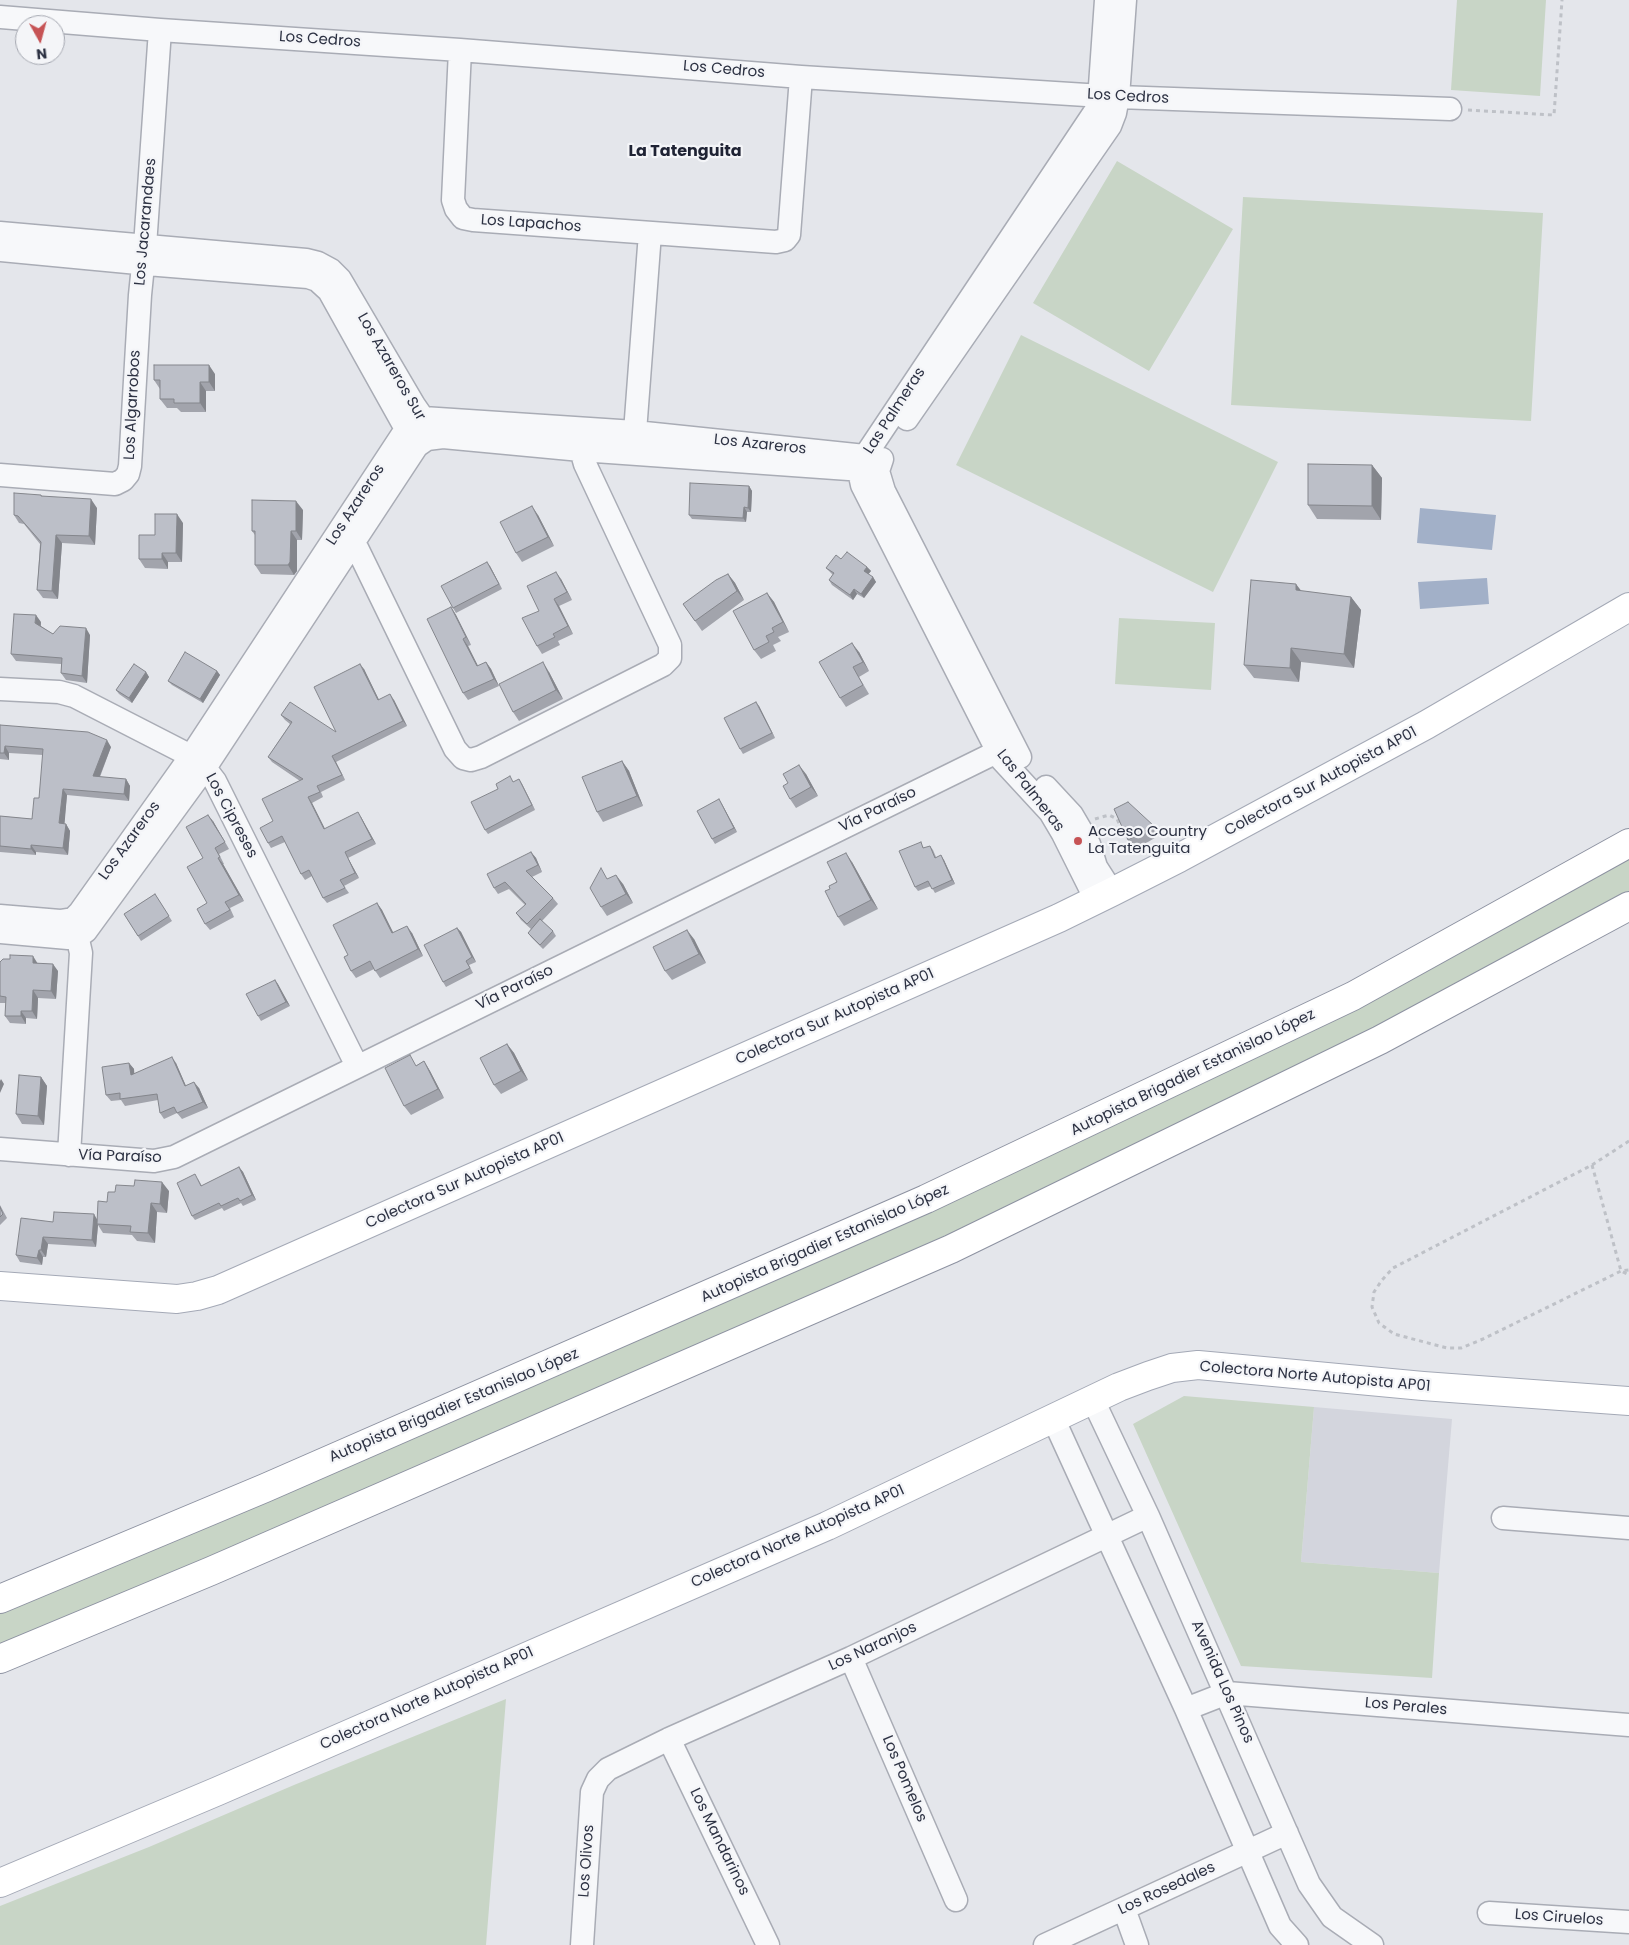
<!DOCTYPE html>
<html>
<head>
<meta charset="utf-8">
<style>
	body { margin:0 }
	#map { position:relative; width:1629px; height:1945px; overflow:hidden; background:#e4e6eb; font-family:Poppins,sans-serif }
	canvas { display:block }
	.north { position:absolute; left:15px; top:15px; width:50px; height:50px; box-sizing:border-box; background:#f4f5f8; border:1px solid #a4a7b0; border-radius:50%; rotate:173deg; font-size:14px; font-weight:700; line-height:20px; text-align:center; color:#2d3243 }
	.north::after { content:''; display:block; margin:auto; width:18px; height:22px; background:#c65355; clip-path:polygon(50% 0,100% 100%,50% 72%,0 100%) }
</style>
</head>
<body>
<div id="map">
<canvas width="1629" height="1945"></canvas>
<div class="north">N</div>
</div>
<script>
const g = document.querySelector('canvas').getContext('2d');
g.lineJoin = 'round';
function paint(path, color) { g.fillStyle = color; g.fill(path, 'evenodd'); }
const toPath = rows => new Path2D(rows.map(r => 'M' + r).join(''));
function stroke(path, color, width, dash) { g.strokeStyle = color; g.lineWidth = width; g.lineCap = dash ? 'butt' : 'round'; g.setLineDash(dash || []); g.stroke(path); }
function drawText(font, color, halo, rows, align = 'center') {
  g.font = font + ' Poppins,sans-serif'; g.lineWidth = 4.5; g.setLineDash([]); g.textBaseline = 'middle'; g.strokeStyle = halo; g.fillStyle = color; for (const [text, x, y, turn = 0] of rows) {
    g.save(); g.translate(x, y); g.rotate((+turn || 0) * Math.PI / 180); g.textAlign = isNaN(turn) ? turn : align; if (halo) g.strokeText(text, 0, 0); g.fillText(text, 0, 0); g.restore();
  }
}
const built = toPath([
	[1314,1407,1452,1419,1439,1573,1301,1562]
]);
const green = toPath([
	[1457,0,1546,0,1540,96,1451,90],
	[1117,161,1233,229,1149,371,1033,303],
	[1243,197,1543,213,1531,421,1231,405],
	[1021,335,1278,462,1213,592,956,465],
	[1119,618,1215,623,1211,690,1115,684],
	[1629,843,1629,906,1163,1146,0,1659,0,1599,926,1199],
	[1184,1396,1314,1407,1301,1562,1439,1573,1432,1678,1241,1666,1133,1424],
	[506,1699,486,1945,0,1945,0,1906,149,1847,294,1785]
]);
const water = toPath([
	[1420,508,1496,515,1492,550,1417,543],
	[1487,578,1489,604,1420,609,1418,582]
]);
const path = toPath([
	[1468,110,1554,115,1562,0],
	[1095,819,1109,815,1117,819,1124,834],
	[1629,1141,1592,1165,1393,1268,1382,1280,1374,1292,1372,1307,1379,1323,1394,1334,1447,1348,1461,1348,1483,1339,1621,1271,1629,1270],
	[1592,1165,1621,1271,1629,1275]
]);
const minor = toPath([
	[0,17,160,30,460,50,801,77,1118,97,1450,109],
	[460,50,453,200,456,209,463,218,473,220,776,242,785,240,789,235,801,77],
	[0,233,306,260,318,263,331,270,340,279,414,405,423,418,426,433],
	[0,250,159,265,308,277,317,280,329,291,406,429,420,436],
	[907,419,1110,126,1115,113,1118,97,1125,0],
	[635,432,650,233],
	[882,459,878,471,884,491,1020,757],
	[0,475,115,484,123,480,128,474,130,466,140,295,145,246,160,30],
	[340,536,352,543,358,550,455,749,463,758,471,760,481,757,663,665,670,658,670,645,585,464,581,450],
	[0,689,59,692,74,696,191,756,205,768,215,781,357,1066],
	[1046,787,1072,815,1089,844,1096,867,1105,881],
	[1096,900,1063,834,1050,812,1002,760,862,485,859,471,865,456,1096,110,1100,86,1106,0],
	[0,916,60,921,73,919,80,912,191,756,406,429,423,418,635,432,865,456,878,471],
	[0,932,68,938,78,937,86,931,205,768,417,446,427,439,443,437,581,450,877,471],
	[0,1149,154,1161,174,1157,1013,744],
	[69,1155,81,953,74,922],
	[1093,1400,1148,1516,1309,1884,1332,1917,1372,1945],
	[1053,1418,1186,1709,1280,1926,1297,1945],
	[1503,1518,1629,1528],
	[851,1658,956,1900],
	[1186,1709,1227,1693,1629,1725],
	[669,1739,768,1945],
	[1124,1909,1137,1945],
	[1489,1913,1629,1922],
	[582,1945,592,1792,598,1779,608,1769,669,1739,851,1658,1148,1516],
	[1045,1945,1287,1833]
]);
const major = toPath([
	[0,1286,177,1299,197,1296,218,1290,1059,918,1112,892,1179,858,1426,725,1629,607],
	[0,1883,218,1791,827,1526,1119,1387,1148,1376,1172,1368,1198,1365,1220,1367,1423,1386,1629,1401]
]);
const highway = toPath([
	[0,1599,265,1488,926,1199,1353,996,1629,843],
	[0,1659,211,1571,951,1249,1380,1040,1629,906]
]);
const wall = toPath([
	[215,374,215,391,206,391,206,412,181,412,177,408,167,408,160,399,160,389,154,380],
	[1372,465,1382,478,1381,520,1317,519,1308,505],
	[749,486,752,491,751,512,747,512,746,522,692,519,689,515],
	[41,495,42,496,97,508,95,545,62,543,58,599,43,598,37,590,40,544,24,524,19,523,14,515],
	[303,510,302,540,297,540,297,571,294,575,261,574,255,565,255,535,252,531],
	[538,515,554,546,522,562,516,553],
	[183,523,182,562,168,562,168,569,145,568,139,559,155,535],
	[841,559,867,567,871,571,868,574,873,577,876,582,864,598,857,594,853,600,832,585,829,580,833,575,826,568],
	[490,566,502,589,456,613,453,608],
	[728,574,735,583,744,600,702,631,683,604],
	[561,579,572,600,559,606,573,634,558,641,560,645,542,654,537,646,539,611],
	[1301,591,1351,597,1361,610,1354,668,1301,662,1299,682,1254,678,1244,665],
	[767,593,774,602,789,632,778,637,781,641,773,645,776,651,761,659,754,650],
	[451,607,456,615,471,645,468,646,478,666,486,662,491,669,499,686,468,700,463,693],
	[41,622,41,626,53,634,90,635,87,683,66,680,61,673,61,664,16,661,11,654],
	[859,652,869,671,859,677,869,694,846,707,840,698],
	[364,669,379,700,394,700,407,726,336,762,345,780,321,792,323,797,312,803,325,829,361,817,376,844,348,858,359,878,344,886,349,893,327,903,323,898,312,876,305,880,301,874,285,842,271,848,268,843,273,821,300,781,272,762,268,757,290,724,285,720,281,715,336,732],
	[217,671,220,675,203,703,172,685,168,681],
	[146,672,149,677,132,703,119,694,116,690],
	[549,672,563,699,519,721,513,712],
	[759,706,775,738,743,754,740,749],
	[0,725,111,747,100,777,126,779,130,786,129,801,67,795,64,824,66,824,70,831,68,855,36,852,36,855,0,852,0,816,32,819,39,798,43,755,9,753,9,760,0,759],
	[622,761,629,771,643,806,603,822,597,812],
	[806,774,818,796,796,808,790,799],
	[519,779,522,784,535,810,488,834,485,830,514,782],
	[719,799,737,832,715,844,712,839],
	[213,821,229,849,219,854,224,864,223,864,244,901,230,908,234,917,210,930,205,924,207,903,203,858],
	[1154,826,1160,835,1134,850,1128,840],
	[924,846,924,848,930,846,933,850,936,857,944,860,955,884,935,893,931,886,918,891,915,887],
	[531,852,536,858,542,872,532,877,553,898,558,904,542,921,553,931,556,936,543,949,531,937,528,933,531,929,521,920,516,913,525,905,509,889,498,894,494,888],
	[852,862,878,909,844,926,838,917,830,889],
	[608,879,623,884,633,903,607,916,601,907],
	[155,894,172,921,141,941,124,914],
	[377,903,382,910,393,933,412,933,423,956,380,978,374,969,356,978,351,971,348,955],
	[457,928,461,932,476,962,469,965,473,973,446,987,443,982],
	[694,939,706,963,672,980,665,971],
	[0,962,38,963,58,971,56,999,38,998,37,1019,26,1018,26,1024,10,1023,5,1016,6,1003,0,1003],
	[275,980,290,1006,261,1021,258,1016],
	[507,1044,514,1053,528,1080,501,1094,494,1085],
	[424,1061,430,1071,444,1098,411,1115,404,1106,417,1065],
	[129,1063,134,1069,134,1074,176,1063,186,1086,199,1088,208,1108,182,1119,177,1113,164,1119,160,1113,158,1100,125,1106,121,1100,111,1101,106,1095],
	[41,1077,47,1086,44,1125,22,1124,16,1114],
	[239,1167,243,1172,256,1200,243,1206,241,1203,224,1211,222,1208,195,1220,192,1216,198,1179,202,1186],
	[169,1191,167,1213,157,1212,155,1243,137,1241,132,1235,103,1233,98,1225,96,1247,48,1244,46,1257,43,1257,42,1265,20,1262,16,1255,53,1222,97,1220,107,1202,115,1192],
	[0,1205,7,1218,0,1225]
]);
const shadedWall = toPath([
	[209,365,215,374,215,391,209,382],
	[200,382,206,391,206,412,200,403],
	[1372,465,1382,478,1381,520,1372,506],
	[749,486,752,491,751,512,748,508],
	[91,499,97,508,95,545,89,536],
	[296,501,303,510,302,540,296,531],
	[532,506,538,515,554,546,548,537],
	[744,507,747,512,746,522,743,518],
	[177,514,183,523,182,562,176,553],
	[291,531,297,540,297,571,294,575,288,565],
	[56,535,62,543,58,599,52,591],
	[162,553,168,562,168,569,162,559],
	[487,562,490,566,502,589,499,584],
	[867,567,871,571,867,576,864,571],
	[556,572,561,579,572,600,567,592],
	[728,574,735,583,744,600,737,591],
	[873,577,876,582,864,598,861,594],
	[1296,584,1306,597,1296,590],
	[854,589,857,594,853,600,850,595],
	[767,593,774,602,789,632,783,622],
	[1351,597,1361,610,1354,668,1344,654],
	[554,599,559,606,573,634,568,626],
	[451,607,456,615,471,645,466,637],
	[36,615,41,622,40,630,35,623],
	[86,628,90,635,87,683,82,676],
	[463,639,468,646,482,674,477,666],
	[852,643,859,652,869,671,863,662],
	[1291,648,1301,662,1299,682,1290,668],
	[486,662,491,669,499,686,494,679],
	[543,662,549,672,563,699,556,690],
	[360,664,364,669,382,706,378,700],
	[217,671,220,675,203,703,200,699],
	[146,672,149,677,132,703,129,698],
	[390,694,394,700,407,726,403,721],
	[756,702,759,706,775,738,772,733],
	[107,740,111,747,97,783,93,776],
	[5,746,9,753,9,760,4,753],
	[332,756,336,762,345,780,342,775],
	[622,761,629,771,643,806,637,796],
	[799,765,806,774,818,796,811,787],
	[126,779,130,786,129,801,124,794],
	[519,779,522,784,535,810,532,805],
	[63,789,67,795,64,830,59,823],
	[308,797,312,803,328,835,324,829],
	[719,799,722,804,737,832,734,828],
	[358,812,361,817,376,844,372,839],
	[208,815,213,821,229,849,225,842],
	[66,824,70,831,68,855,63,848],
	[31,845,36,852,36,855,31,849],
	[345,852,348,858,359,878,355,873],
	[531,852,536,858,542,872,538,865],
	[846,853,852,862,878,909,871,900],
	[941,855,944,860,955,884,952,880],
	[218,858,223,864,244,901,239,895],
	[616,875,623,884,633,903,626,894],
	[377,903,382,910,397,940,392,933],
	[407,926,412,933,423,956,418,949],
	[457,928,461,932,476,962,472,957],
	[687,930,694,939,706,963,699,954],
	[33,956,38,964,33,963],
	[53,964,58,971,56,999,51,991],
	[275,980,278,984,290,1006,286,1002],
	[33,990,38,998,37,1019,32,1011],
	[21,1011,26,1018,26,1024,21,1016],
	[507,1044,514,1053,528,1080,521,1071],
	[172,1057,176,1063,189,1093,185,1086],
	[424,1061,430,1071,444,1098,438,1089],
	[129,1063,134,1069,135,1082,131,1075],
	[41,1077,47,1086,44,1125,38,1116],
	[1,1079,4,1084,0,1093,0,1081],
	[194,1082,199,1088,208,1108,203,1102],
	[239,1167,243,1172,256,1200,252,1195],
	[162,1182,169,1191,167,1213,160,1204],
	[151,1203,157,1212,155,1243,148,1233],
	[94,1214,98,1221,97,1224,98,1225,96,1247,92,1240],
	[43,1237,48,1244,46,1257,41,1250],
	[39,1250,43,1257,42,1265,37,1258]
]);
const building = toPath([
	[154,365,209,365,209,382,200,382,200,403,174,403,174,399,160,399,160,380,154,380,154,365],
	[1308,464,1372,465,1372,506,1308,505,1308,464],
	[690,483,749,486,748,508,744,507,743,518,689,515,690,483],
	[14,493,41,495,41,496,91,499,89,536,56,535,52,591,37,590,41,542,18,516,14,515,14,493],
	[252,500,296,501,296,531,291,531,290,562,288,565,255,565,255,531,252,531,252,500],
	[532,506,548,537,516,553,500,522,532,506],
	[155,514,177,514,176,553,162,553,162,559,139,559,139,535,155,535,155,514],
	[847,552,867,567,864,571,873,577,861,594,854,589,850,595,829,580,834,573,826,568,836,555,841,559,847,552],
	[487,562,499,584,453,608,441,586,487,562],
	[556,572,567,592,554,599,568,626,553,634,555,637,537,646,522,618,539,611,527,586,556,572],
	[728,574,737,591,695,621,683,604,716,580,728,574],
	[1251,580,1296,584,1296,590,1351,597,1344,654,1291,648,1290,668,1244,665,1251,580],
	[767,593,783,622,772,628,774,632,766,636,769,642,754,650,733,611,767,593],
	[451,607,466,637,463,639,477,666,486,662,494,679,463,693,427,619,451,607],
	[14,614,36,615,35,623,53,634,60,626,86,628,82,676,61,673,62,658,11,654,14,614],
	[852,643,863,662,853,667,863,685,840,698,819,662,852,643],
	[185,652,217,671,200,699,168,681,185,652],
	[543,662,556,690,513,712,499,684,543,662],
	[134,664,146,672,129,698,116,690,134,664],
	[360,664,378,700,390,694,403,721,332,756,342,775,317,786,320,792,308,797,324,829,358,812,372,839,345,852,355,873,340,880,345,888,323,898,309,870,301,874,282,836,268,843,260,828,273,821,262,799,303,779,268,757,292,722,281,715,290,702,336,732,314,687,360,664],
	[756,702,772,733,740,749,724,718,756,702],
	[0,725,88,732,107,740,93,776,126,779,124,794,63,789,59,823,66,824,63,848,31,845,31,849,0,846,0,816,32,819,34,798,39,798,43,749,5,746,4,753,0,753,0,725],
	[622,761,637,796,597,812,582,777,622,761],
	[799,765,811,787,790,799,783,786,788,783,783,774,799,765],
	[510,776,513,782,519,779,532,805,485,830,471,802,498,789,496,784,510,776],
	[719,799,734,828,712,839,697,811,719,799],
	[1128,802,1154,826,1128,840,1114,809,1128,802],
	[208,815,225,842,215,848,220,857,218,858,239,895,225,902,230,910,205,924,197,909,207,903,187,867,203,858,186,827,208,815],
	[921,842,923,848,930,846,935,858,941,855,952,880,932,889,928,881,915,887,899,851,921,842],
	[531,852,538,865,526,871,553,898,527,924,516,913,526,904,505,882,494,888,487,874,531,852],
	[846,853,871,900,838,917,825,891,830,889,829,886,837,882,827,862,846,853],
	[601,868,607,879,616,875,626,894,601,907,590,888,601,868],
	[155,894,169,916,138,936,124,914,155,894],
	[377,903,392,933,407,926,418,949,375,971,370,961,351,971,344,957,348,955,333,925,377,903],
	[540,919,553,931,540,945,528,933,540,919],
	[457,928,472,957,466,961,470,968,443,982,424,945,457,928],
	[687,930,699,954,665,971,653,947,687,930],
	[10,955,33,956,33,963,53,964,51,991,33,990,32,1011,21,1011,21,1016,5,1016,6,997,0,996,0,962,3,959,10,959,10,955],
	[275,980,286,1002,258,1016,246,994,275,980],
	[507,1044,521,1071,494,1085,480,1058,507,1044],
	[410,1055,416,1066,424,1061,438,1089,404,1106,385,1068,410,1055],
	[172,1057,185,1086,194,1082,203,1102,177,1113,174,1107,160,1113,157,1094,120,1099,120,1093,106,1095,102,1067,129,1063,131,1075,172,1057],
	[19,1075,41,1077,38,1116,16,1114,19,1075],
	[239,1167,252,1195,240,1201,238,1198,221,1206,219,1203,192,1216,177,1183,195,1174,201,1186,239,1167],
	[135,1180,162,1182,160,1204,151,1203,148,1233,130,1232,131,1226,97,1224,98,1201,107,1202,108,1192,115,1192,116,1185,134,1186,135,1180],
	[0,1207,3,1214,0,1217,0,1207],
	[54,1212,94,1214,92,1240,43,1237,41,1250,39,1250,37,1258,16,1255,21,1218,53,1222,54,1212]
]);
const markers = [
	[1078,841,5,"#c65355"]
];
const streetNames = [
	["Los Cedros",320,40,4],
	["Los Cedros",724,70,5],
	["Los Cedros",1128,97,3],
	["Los Jacarandaes",146,222,-85],
	["Los Lapachos",531,224,4],
	["Los Azareros Sur",391,367,60],
	["Los Algarrobos",133,405,-87],
	["Las Palmeras",895,411,-57],
	["Los Azareros",760,445,6],
	["Los Azareros",356,505,-57],
	["Colectora Sur Autopista AP01",1321,782,-28],
	["Las Palmeras",1030,791,52],
	["Vía Paraíso",878,810,-26],
	["Los Cipreses",231,816,62],
	["Los Azareros",130,841,-54],
	["Vía Paraíso",515,988,-26],
	["Colectora Sur Autopista AP01",835,1017,-24],
	["Autopista Brigadier Estanislao López",1193,1073,-26],
	["Vía Paraíso",120,1157,2],
	["Colectora Sur Autopista AP01",465,1181,-24],
	["Autopista Brigadier Estanislao López",825,1244,-24],
	["Colectora Norte Autopista AP01",1315,1377,5],
	["Autopista Brigadier Estanislao López",454,1406,-23],
	["Colectora Norte Autopista AP01",798,1537,-24],
	["Los Naranjos",873,1647,-25],
	["Avenida Los Pinos",1222,1682,66],
	["Colectora Norte Autopista AP01",427,1699,-24],
	["Los Perales",1406,1707,5],
	["Los Pomelos",904,1779,67],
	["Los Mandarinos",719,1842,64],
	["Los Olivos",587,1861,-86],
	["Los Rosedales",1167,1889,-25],
	["Los Ciruelos",1559,1918,4]
];
const poiNames = [
	["Acceso Country",1088,832],
	["La Tatenguita",1088,849]
];
const neighbourhoodNames = [
	["La Tatenguita",685,152]
];
paint(built, '#d3d5dd');
paint(green, '#c8d5c6');
paint(water, '#a2b0c8');
stroke(minor, '#a9acb5', 25);
stroke(major, '#a4a9b6', 30);
stroke(highway, '#8d92a1', 30);
stroke(path, '#bec1c7', 3, [4, 4]);
stroke(minor, '#f7f8fa', 22);
stroke(major, '#fff', 28);
stroke(highway, '#fff', 28);
paint(wall, '#a2a4ac');
paint(shadedWall, '#84868c');
paint(building, '#bcbfc8');
stroke(building, '#84868c', 1);
for (const [x, y, r, color] of markers) { const dot = new Path2D(); dot.arc(x, y, r, 0, 2 * Math.PI); g.fillStyle = color; g.fill(dot); stroke(dot, '#f4f5f8', 2); }
drawText('15px', '#2d3243', '#f4f5f8', streetNames);
drawText('15px', '#2d3243', '#f4f5f8', poiNames, 'left');
drawText('bold 16px', '#1f2334', '#f4f5f8', neighbourhoodNames);
</script>
</body>
</html>
